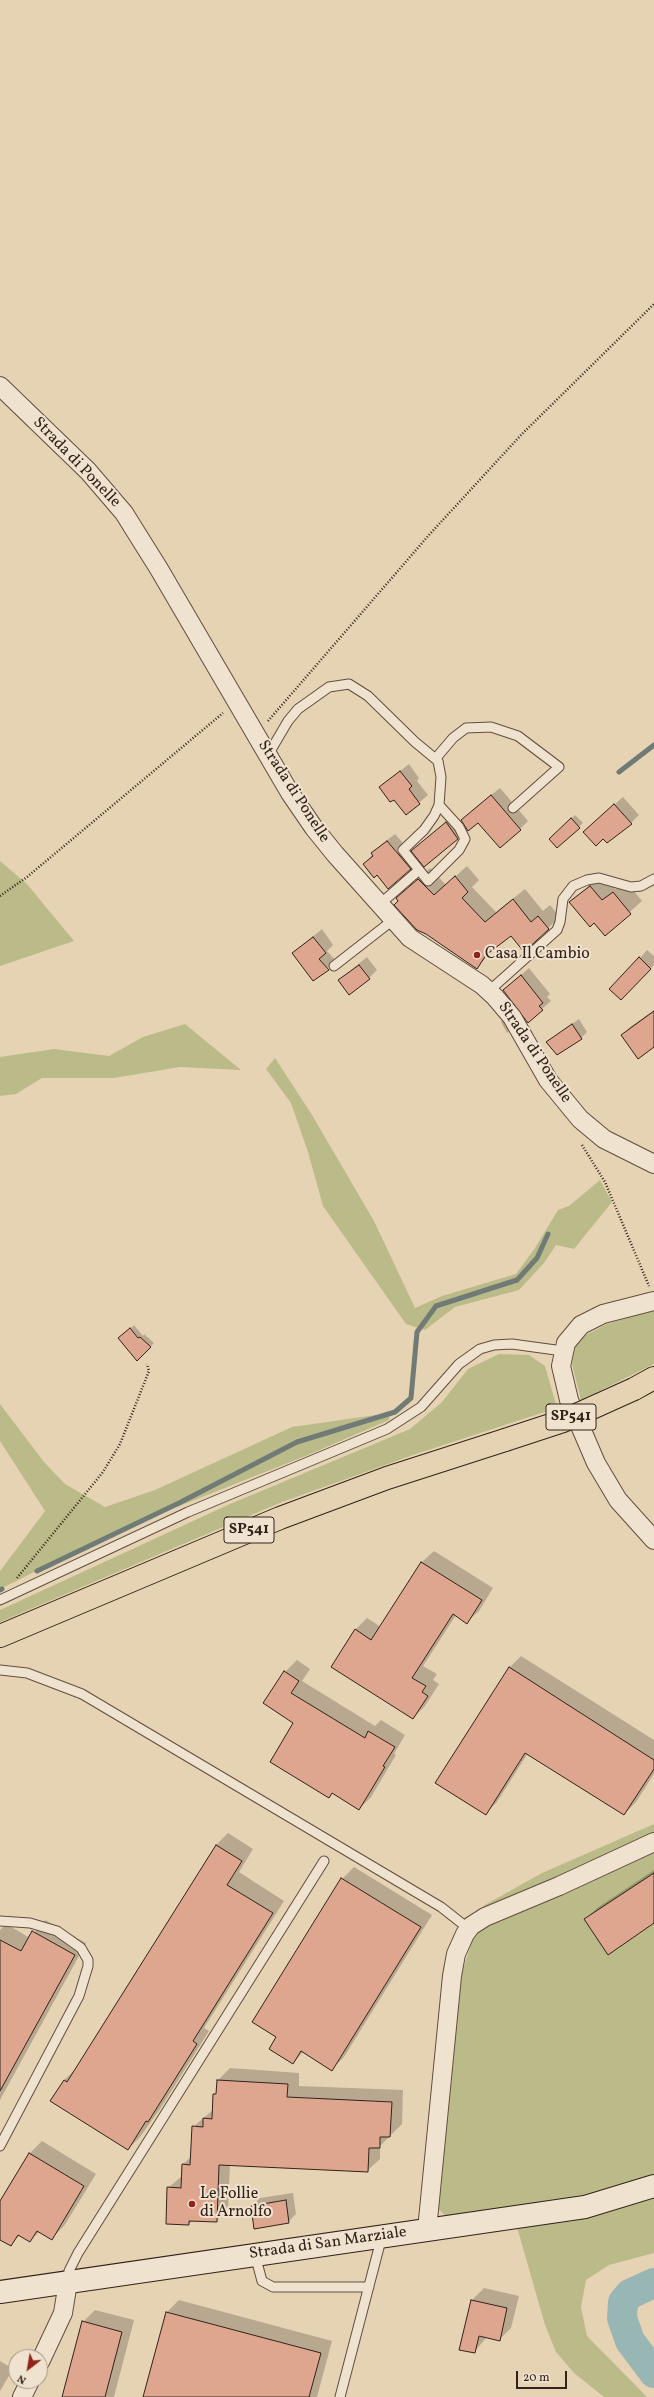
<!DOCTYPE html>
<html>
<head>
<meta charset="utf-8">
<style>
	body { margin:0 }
	#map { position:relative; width:654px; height:2397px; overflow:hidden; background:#e6d3b3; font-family:Vollkorn,serif }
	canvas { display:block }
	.north { position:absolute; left:8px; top:2349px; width:40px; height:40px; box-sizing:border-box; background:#efe2ce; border:1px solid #a49586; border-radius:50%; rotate:211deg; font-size:11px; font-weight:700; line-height:16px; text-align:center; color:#33221a }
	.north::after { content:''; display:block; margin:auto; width:14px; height:18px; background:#8f2418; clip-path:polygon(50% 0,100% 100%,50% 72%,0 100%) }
	.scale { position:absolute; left:516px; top:2371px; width:51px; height:18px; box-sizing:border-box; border:2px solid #33221a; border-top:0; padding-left:5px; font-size:12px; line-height:14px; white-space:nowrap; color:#33221a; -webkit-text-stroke:3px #efe2ce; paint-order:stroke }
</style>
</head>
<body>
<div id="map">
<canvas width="654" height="2397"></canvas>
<div class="north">N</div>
<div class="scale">20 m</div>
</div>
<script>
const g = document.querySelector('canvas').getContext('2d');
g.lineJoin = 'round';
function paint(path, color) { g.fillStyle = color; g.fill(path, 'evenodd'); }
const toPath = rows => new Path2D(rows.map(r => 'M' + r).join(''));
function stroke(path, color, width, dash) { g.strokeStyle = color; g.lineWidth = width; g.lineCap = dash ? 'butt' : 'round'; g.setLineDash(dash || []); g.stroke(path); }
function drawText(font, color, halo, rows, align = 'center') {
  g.font = font + ' Vollkorn,serif'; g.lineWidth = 4; g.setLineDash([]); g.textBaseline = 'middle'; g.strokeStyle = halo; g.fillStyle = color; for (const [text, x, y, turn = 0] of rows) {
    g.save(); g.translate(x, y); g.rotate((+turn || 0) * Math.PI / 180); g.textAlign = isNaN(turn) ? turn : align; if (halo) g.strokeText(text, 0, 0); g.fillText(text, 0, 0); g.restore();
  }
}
const green = toPath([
	[0,861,27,884,74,941,0,966],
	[185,1024,241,1070,180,1067,114,1078,42,1078,16,1094,0,1096,0,1057,54,1049,109,1056,143,1037],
	[275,1058,312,1115,374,1221,415,1308,442,1296,516,1274,535,1248,558,1210,569,1206,600,1180,612,1202,574,1249,556,1245,544,1263,519,1290,455,1307,425,1330,406,1324,323,1206,308,1152,291,1103,266,1069],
	[654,1310,654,1364,581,1400,572,1364,574,1346,584,1336,607,1324],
	[499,1354,529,1355,545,1366,557,1408,413,1455,282,1502,0,1622,0,1610,230,1504,410,1429,442,1402,468,1369],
	[0,1404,44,1462,65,1484,105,1507,155,1490,292,1427,390,1413,389,1420,308,1455,119,1530,0,1589,0,1571,45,1511,0,1441],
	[654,1824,654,2253,609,2265,586,2280,581,2307,587,2336,647,2397,604,2397,574,2373,556,2352,545,2325,517,2227,447,2217,438,2209,437,2194,462,1973,483,1906,542,1873]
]);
const shadow = toPath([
	[409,764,419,778,417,781,428,795,406,814,394,798,380,787],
	[500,788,528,821,520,829,470,812],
	[623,797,639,815,631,823,603,838,593,824],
	[455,815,466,830,424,865,412,851],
	[575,815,583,823,557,847,552,837],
	[395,834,418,860,410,868,377,874,364,864,381,845],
	[467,866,479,880,472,887,496,912,525,889,543,911,550,905,560,917,524,950,511,934,494,948,477,968,397,898,430,868,446,885],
	[601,875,615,889,625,880,642,901,605,934,594,922,571,902],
	[322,929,333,945,327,951,336,961,313,979,293,953],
	[647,950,654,956,654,965,629,991,640,958],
	[367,957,377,970,369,978,339,980],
	[529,968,550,994,547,997,551,1001,528,1021,504,990],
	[654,1010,654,1046,622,1035,630,1027],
	[504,1018,512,1028,507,1033,501,1022],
	[579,1019,587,1032,581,1038,547,1042],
	[134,1325,143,1336,144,1334,154,1343,138,1360,124,1335],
	[434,1551,493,1588,479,1611,467,1622,456,1615,423,1666,437,1674,433,1680,439,1684,425,1706,413,1718,355,1630,367,1618,381,1627,422,1562],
	[521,1656,654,1740,654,1774,636,1802,624,1814,528,1753,497,1802,485,1814,509,1668],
	[297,1660,310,1669,302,1681,375,1726,381,1720,405,1735,394,1754,396,1755,371,1797,359,1809,333,1792,329,1796,295,1722,265,1703,285,1672],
	[228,1833,253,1849,239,1872,284,1901,204,2028,209,2031,160,2109,140,2137,128,2149,64,2080,76,2069,216,1845],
	[354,1867,432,1915,344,2057,332,2069,303,2052,293,2063,277,2037,342,1879],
	[654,1870,654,1921,586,1919,597,1908],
	[45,1920,86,1943,0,2100,0,1930,6,1924,30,1938],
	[230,2068,299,2073,299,2086,403,2090,402,2124,380,2146,380,2159,368,2170,230,2164,228,2209,216,2221,193,2220,189,2224,168,2188,182,2176,182,2165,192,2156,193,2127,214,2109,218,2080],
	[42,2141,96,2174,64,2226,52,2238,40,2231,30,2241,20,2235,10,2245,0,2239,0,2203,30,2153],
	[293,2193,296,2214,288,2222,252,2206,260,2198],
	[484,2288,519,2296,511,2328,499,2340,487,2337,474,2352,472,2300],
	[179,2300,332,2341,317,2397,148,2397,167,2312],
	[95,2310,134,2320,114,2397,63,2397,83,2322],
	[0,2361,13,2369,0,2391]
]);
const stream = toPath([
	[619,772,654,745],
	[37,1571,179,1503,297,1442,395,1412,411,1398,417,1332,436,1306,517,1280,537,1258,548,1234],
	[0,1590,2,1589]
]);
const river = toPath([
	[654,2283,630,2294,623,2302,622,2318,630,2341,654,2373]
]);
const building = toPath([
	[400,771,412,786,409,789,420,804,406,815,394,800,390,802,379,787,400,771],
	[491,795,521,830,500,848,478,823,468,831,461,820,491,795],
	[614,804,632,824,607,843,603,839,596,846,583,832,614,804],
	[571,818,580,828,557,848,549,839,571,818],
	[446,822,458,839,424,867,411,851,446,822],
	[387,841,411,869,388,889,377,875,374,878,363,864,373,856,371,853,387,841],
	[455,876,468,892,462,898,485,922,513,899,531,922,538,916,549,929,524,952,511,936,486,955,477,969,426,934,417,930,394,905,398,901,396,898,418,879,434,895,455,876],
	[590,886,602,900,613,892,631,914,605,936,594,923,590,927,569,902,590,886],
	[313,937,326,953,319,959,329,970,313,981,292,953,313,937],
	[639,957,651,969,621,1000,609,989,639,957],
	[359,965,370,979,349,995,338,980,359,965],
	[521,975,543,1003,539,1006,543,1010,528,1023,503,990,521,975],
	[654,1011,654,1047,638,1059,621,1035,654,1011],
	[572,1024,582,1039,557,1055,546,1042,572,1024],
	[130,1328,138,1338,140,1337,151,1347,137,1361,118,1338,130,1328],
	[421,1562,482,1600,467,1624,453,1614,412,1678,426,1686,422,1692,428,1696,413,1719,331,1667,355,1629,371,1640,421,1562],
	[509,1667,654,1760,654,1769,624,1815,525,1753,486,1815,435,1783,509,1667],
	[284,1671,299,1681,291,1693,365,1738,368,1731,395,1747,383,1766,385,1767,359,1810,332,1793,329,1798,270,1762,293,1723,263,1703,284,1671],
	[216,1845,242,1861,227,1885,273,1913,193,2041,197,2044,148,2122,146,2121,128,2150,50,2101,64,2080,67,2082,216,1845],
	[654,1873,654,1923,608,1955,584,1919,654,1873],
	[341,1878,421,1927,332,2071,301,2051,293,2064,269,2049,276,2037,252,2022,341,1878],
	[32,1931,75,1955,0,2091,0,1940,21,1951,32,1931],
	[217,2080,288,2084,287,2097,392,2102,390,2137,380,2137,380,2148,369,2148,368,2172,219,2165,217,2222,189,2221,189,2225,166,2224,167,2187,181,2188,182,2164,190,2165,192,2126,203,2127,203,2118,212,2119,213,2094,216,2094,217,2080],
	[29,2153,84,2186,52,2240,37,2231,30,2242,18,2235,11,2246,0,2240,0,2201,29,2153],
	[286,2200,289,2223,254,2229,251,2206,286,2200],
	[471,2300,507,2308,500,2341,479,2336,475,2353,459,2350,471,2300],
	[166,2312,321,2353,309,2397,143,2397,166,2312],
	[82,2321,122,2332,105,2397,62,2397,82,2321]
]);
const path = toPath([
	[268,721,429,535,521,435,654,304],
	[0,896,27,877,223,713],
	[582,1145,605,1182,649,1286],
	[17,1578,103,1472,120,1444,149,1371,147,1364]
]);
const lane = toPath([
	[268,755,288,721,298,709,329,687,349,684,368,696,415,742,438,761,441,777,439,805,434,816,424,830,403,850,428,881,459,850,465,839,459,827,439,805],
	[436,758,453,738,466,728,491,727,518,736,559,767,513,808],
	[379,905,419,870],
	[334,966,393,920],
	[489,991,557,930,560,922,563,899,573,886,587,880,599,878,631,887,641,886,654,879],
	[0,1600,188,1512,387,1429,421,1407,459,1364,480,1349,494,1345,512,1344,563,1351],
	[0,1670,27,1673,82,1694,441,1907,469,1929],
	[0,1921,30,1923,57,1931,81,1948,88,1960,88,1966,79,1996,0,2146],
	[255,2255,262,2281,273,2287,369,2287],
	[68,2282,69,2271,78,2253,324,1861],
	[340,2397,382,2236]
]);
const street = toPath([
	[0,386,88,471,124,513,159,569,290,793,314,828,335,854,410,938,482,985,495,997,512,1017,548,1080,580,1119,604,1139,654,1164],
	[654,1301,603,1314,581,1325,566,1343,561,1366,569,1400,596,1463,618,1500,654,1540],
	[427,2230,452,1976,456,1954,465,1934,471,1926,485,1917,559,1886,654,1842],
	[40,2362,63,2313,68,2282],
	[22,2397,30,2381]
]);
const secondary = toPath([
	[0,2292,585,2207,654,2186]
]);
const primary = toPath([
	[634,1389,654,1378],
	[0,1636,280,1518,387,1478,505,1440]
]);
const primaryBridge = toPath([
	[505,1440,563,1421,634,1389]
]);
const markers = [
	[477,955,4,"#8f2418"],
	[192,2204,4,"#8f2418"]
];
const shields = [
	[571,1417,50],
	[249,1530,50]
];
const shieldNames = [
	["SP541",571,1417],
	["SP541",249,1530]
];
const streetNames = [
	["Strada di Ponelle",76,463,46],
	["Strada di Ponelle",293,792,57],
	["Strada di Ponelle",534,1053,56],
	["Strada di San Marziale",328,2244,-8]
];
const poiNames = [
	["Casa Il Cambio",485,955],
	["Le Follie",200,2195],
	["di Arnolfo",200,2213]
];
paint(green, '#bbbb89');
paint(shadow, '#0003');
stroke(stream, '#707b76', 5);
stroke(river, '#98b6b4', 30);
paint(building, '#dea68f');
stroke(building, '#33221a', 1);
stroke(lane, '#604e40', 11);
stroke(street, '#604e40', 20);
stroke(secondary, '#33221a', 24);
stroke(primary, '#33221a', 24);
stroke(path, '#33221a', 2.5, [1, 2]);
stroke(lane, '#efe2ce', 9);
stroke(street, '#efe2ce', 18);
stroke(secondary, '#efe2ce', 22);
stroke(primary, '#e6d3b3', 22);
stroke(primaryBridge, '#33221a', 24, []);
stroke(primaryBridge, '#e6d3b3', 22);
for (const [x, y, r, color] of markers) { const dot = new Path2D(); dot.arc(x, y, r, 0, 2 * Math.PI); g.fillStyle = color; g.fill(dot); stroke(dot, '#efe2ce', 1.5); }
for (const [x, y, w] of shields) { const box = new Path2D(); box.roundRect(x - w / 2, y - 13, w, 26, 3); g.fillStyle = '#efe2ce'; g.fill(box); stroke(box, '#33221a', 1); }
drawText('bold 15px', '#33221a', null, shieldNames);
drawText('16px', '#33221a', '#efe2ce', streetNames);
drawText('16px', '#33221a', '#efe2ce', poiNames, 'left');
</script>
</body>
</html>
